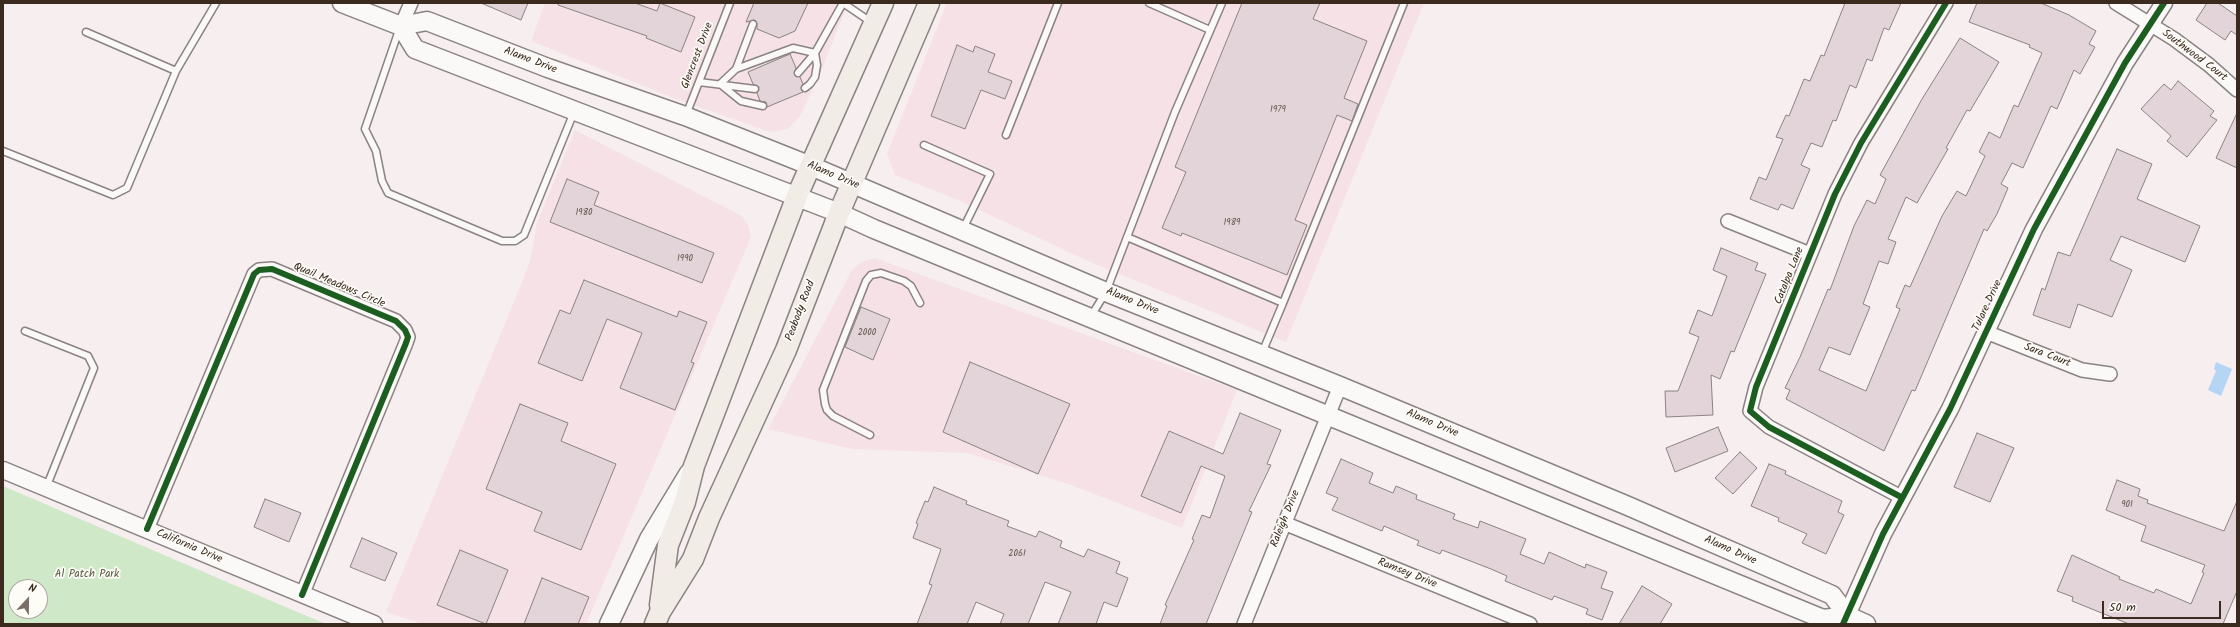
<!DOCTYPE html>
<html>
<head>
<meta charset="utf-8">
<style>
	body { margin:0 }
	#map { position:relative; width:2240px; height:627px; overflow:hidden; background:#f7eef0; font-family:Kalam,sans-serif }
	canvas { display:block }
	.frame { position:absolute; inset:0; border:4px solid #3b2a1e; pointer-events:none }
	.north { position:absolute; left:8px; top:579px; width:40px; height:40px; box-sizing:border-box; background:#fdfcf7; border:1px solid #afa8a0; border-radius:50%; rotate:22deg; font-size:11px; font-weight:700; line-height:16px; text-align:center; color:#3b2a1e }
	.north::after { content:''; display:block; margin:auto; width:14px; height:18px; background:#7d6f68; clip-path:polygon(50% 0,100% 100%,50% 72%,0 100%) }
	.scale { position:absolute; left:2102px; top:601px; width:119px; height:18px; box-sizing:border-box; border:2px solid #3b2a1e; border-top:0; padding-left:5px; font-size:12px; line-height:14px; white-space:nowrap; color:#3b2a1e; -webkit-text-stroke:3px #fdfcf7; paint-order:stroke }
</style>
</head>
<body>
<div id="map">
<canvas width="2240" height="627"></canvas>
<div class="frame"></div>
<div class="north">N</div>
<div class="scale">50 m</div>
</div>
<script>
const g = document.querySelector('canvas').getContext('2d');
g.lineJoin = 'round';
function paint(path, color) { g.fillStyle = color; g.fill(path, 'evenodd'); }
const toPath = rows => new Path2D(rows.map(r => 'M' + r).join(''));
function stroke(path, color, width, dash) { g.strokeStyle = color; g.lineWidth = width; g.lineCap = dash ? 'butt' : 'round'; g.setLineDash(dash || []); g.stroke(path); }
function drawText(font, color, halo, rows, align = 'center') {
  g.font = font + ' Kalam,sans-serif'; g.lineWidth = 3.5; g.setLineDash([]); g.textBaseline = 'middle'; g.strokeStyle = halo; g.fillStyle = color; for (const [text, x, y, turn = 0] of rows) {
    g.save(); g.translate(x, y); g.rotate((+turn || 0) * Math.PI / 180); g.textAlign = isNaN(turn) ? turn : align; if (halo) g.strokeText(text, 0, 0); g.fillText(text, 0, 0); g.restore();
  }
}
const built = toPath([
	[545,3,848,3,822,69,800,116,788,129,770,132,671,97,531,41],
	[947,3,1424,3,1286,342,1088,261,958,200,895,175,887,154],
	[575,130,742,216,748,225,751,237,586,624,423,624,386,612,523,280,530,261,537,223],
	[875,258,1237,390,1182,528,1069,484,967,453,852,449,768,429,852,270,861,262]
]);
const green = toPath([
	[3,486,276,603,326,624,3,624],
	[16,587,40,587,40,611,16,611]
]);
const water = toPath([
	[2216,362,2232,369,2221,396,2208,390,2216,371,2214,369]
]);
const building = toPath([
	[481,3,528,3,521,20,481,3],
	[558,3,635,3,657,11,660,3,695,17,681,52,646,38,647,36,558,5,558,3],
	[754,3,808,3,795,31,779,38,757,29,757,23,755,20,746,22,754,3],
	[1242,3,1320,3,1313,19,1367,41,1344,98,1358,104,1352,121,1337,115,1295,220,1307,225,1287,275,1182,233,1181,236,1162,228,1186,172,1175,167,1242,3],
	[1845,3,1901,3,1889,30,1884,28,1872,61,1867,59,1856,88,1850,85,1836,121,1833,120,1822,147,1811,143,1801,165,1810,169,1793,209,1781,204,1778,210,1750,199,1759,177,1766,180,1783,139,1776,137,1786,115,1789,116,1804,79,1810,81,1821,55,1824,56,1845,3],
	[1977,3,2041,3,2069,15,2096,31,2089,44,2095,47,2080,74,2074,70,2057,109,2051,106,2023,168,2012,163,2001,184,2008,188,1997,214,1987,231,1984,229,1915,391,1912,390,1884,451,1786,399,1790,390,1785,388,1800,357,1828,289,1830,290,1854,226,1867,200,1875,204,1886,179,1880,175,1922,99,1960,38,1999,62,1970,111,1967,110,1946,148,1948,149,1917,203,1906,197,1888,239,1896,242,1888,264,1879,261,1863,304,1870,307,1850,355,1829,347,1819,370,1866,391,1900,309,1896,307,1905,285,1910,287,1942,216,1957,191,1966,196,1985,156,1979,152,1989,132,2000,138,2014,105,2018,107,2042,53,2029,47,2030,45,1969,22,1977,3],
	[2207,3,2218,3,2237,16,2237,35,2231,31,2225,40,2196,20,2207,3],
	[957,45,973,52,975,46,995,54,988,72,1012,81,1005,99,981,90,965,129,931,116,957,45],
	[790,54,796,68,794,74,800,77,803,84,801,88,803,92,767,107,766,102,760,101,757,93,759,87,753,84,748,72,790,54],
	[2178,81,2214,111,2210,116,2217,120,2187,157,2167,141,2171,136,2141,109,2164,84,2171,90,2178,81],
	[2237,113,2237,168,2216,158,2237,113],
	[2117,149,2152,164,2137,199,2200,226,2185,262,2121,236,2110,260,2132,270,2112,317,2078,304,2070,328,2033,315,2042,288,2045,290,2058,252,2070,256,2117,149],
	[567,179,599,192,594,205,714,253,702,283,550,222,567,179],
	[1721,248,1758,263,1755,270,1766,274,1734,352,1731,351,1720,379,1711,375,1713,415,1666,417,1665,391,1678,391,1699,337,1689,333,1698,310,1712,316,1727,276,1713,270,1721,248],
	[584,280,677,317,679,311,707,322,691,362,694,363,675,410,620,388,642,333,607,319,582,381,538,363,560,310,570,314,584,280],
	[861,307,890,319,873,360,845,347,861,307],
	[970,362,1070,404,1038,474,943,432,970,362],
	[520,404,568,423,561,441,616,464,581,550,534,531,542,512,486,489,520,404],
	[1240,413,1281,430,1267,464,1271,465,1249,511,1252,512,1206,624,1160,624,1167,606,1165,605,1194,540,1192,539,1202,515,1210,518,1225,476,1201,466,1181,513,1141,496,1169,431,1223,454,1240,413],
	[1718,427,1728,451,1675,472,1666,448,1718,427],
	[1977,433,2014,448,1990,502,1954,487,1977,433],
	[1740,452,1757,468,1733,494,1715,478,1740,452],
	[1341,459,1373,473,1369,483,1393,493,1396,486,1417,495,1416,499,1455,514,1453,519,1478,528,1480,521,1526,539,1520,554,1544,564,1549,552,1585,568,1586,564,1607,572,1601,588,1613,592,1602,620,1586,614,1588,609,1554,596,1552,600,1505,581,1507,576,1491,569,1442,550,1440,554,1417,545,1419,541,1384,526,1382,531,1332,510,1338,498,1326,493,1341,459],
	[1769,464,1786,471,1785,474,1842,501,1838,512,1844,515,1826,554,1802,543,1807,534,1778,521,1779,518,1751,506,1769,464],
	[2117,480,2140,489,2138,496,2148,500,2147,503,2224,531,2237,501,2237,591,2223,624,2129,624,2072,601,2073,597,2057,591,2072,555,2120,577,2119,579,2154,593,2156,589,2191,604,2204,573,2202,572,2205,565,2141,541,2146,526,2106,510,2117,480],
	[934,487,967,501,966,504,1009,521,1007,526,1036,537,1039,531,1062,541,1060,547,1084,557,1088,549,1120,562,1116,573,1128,578,1117,607,1104,602,1096,624,1058,624,1071,592,1045,582,1028,624,1000,624,1004,614,976,602,967,624,917,624,932,585,929,584,941,549,913,538,918,524,916,523,925,501,928,502,934,487],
	[265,499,301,513,289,542,254,527,265,499],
	[362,538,397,553,385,581,350,567,362,538],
	[460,550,508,570,486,624,437,605,460,550],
	[542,578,589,597,578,624,524,624,542,578],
	[1642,586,1672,604,1660,624,1619,624,1642,586]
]);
const service = toPath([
	[1149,3,1210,30],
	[399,30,365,129,376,151,382,181,388,193,502,241,515,241,524,235,574,112],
	[86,32,176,71],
	[736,69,753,24],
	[798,73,815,53,843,3,871,22],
	[699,82,755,89],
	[763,106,741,101,720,84,736,69,793,48,815,53,817,65,815,77,810,84,805,88],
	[686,115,730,3],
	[1006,135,1058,3],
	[924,145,990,174,963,229],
	[3,151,113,195,127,188,176,71,216,3],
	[1127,237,1283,303,1404,3],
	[1091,316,1106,292,1175,112,1222,3],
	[25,331,88,356,94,368,46,488],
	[1262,353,1283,303],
	[870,435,833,416,827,410,825,404,823,390,866,281,871,275,881,273,904,281,911,286,920,303]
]);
const minor = toPath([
	[2116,3,2174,39,2209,65,2237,90],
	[401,26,411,3],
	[1728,221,1810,254],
	[1986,332,2082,370,2110,374],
	[1901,497,1769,427,1750,411,1756,387,1835,194,1861,143,1946,3],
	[1284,523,1530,624],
	[147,529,254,274,259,270,272,269,396,321,405,330,408,337,406,343,302,595],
	[1244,624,1340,386]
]);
const tertiary = toPath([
	[3,470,374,624],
	[1843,624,1883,534,1950,409,2034,229,2125,63,2164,3]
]);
const secondary = toPath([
	[342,3,401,26,427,21,548,68,685,116,811,166,1106,292,1340,386,1628,506,1832,595,1848,616],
	[401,26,415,49,839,213,874,229,1823,619,1848,616,1866,624],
	[609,624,649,539,689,473]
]);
const primary = toPath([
	[660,605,668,545,685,502,694,466,797,196,883,3],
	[655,624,660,612,693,559,709,518,786,350,839,213,929,3]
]);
const cycleway = toPath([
	[1901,497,1769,427,1750,411,1756,387,1835,194,1861,143,1946,3],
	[147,529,254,274,259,270,272,269,396,321,405,330,408,337,406,343,302,595],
	[1843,624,1883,534,1950,409,2034,229,2125,63,2164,3]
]);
const numberNames = [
	["1979",1278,110],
	["1980",584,213],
	["1989",1232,223],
	["1990",685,259],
	["2000",867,333],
	["901",2127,505],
	["2061",1017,554]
];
const streetNames = [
	["Glencrest Drive",698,56,-69],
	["Southwood Court",2194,56,37],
	["Alamo Drive",530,61,21],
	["Alamo Drive",833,176,23],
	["Catalpa Lane",1790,276,-68],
	["Quail Meadows Circle",339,286,23],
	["Alamo Drive",1132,302,22],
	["Tulare Drive",1988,306,-65],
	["Peabody Road",801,311,-69],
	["Sara Court",2047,356,21],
	["Alamo Drive",1432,424,23],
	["Raleigh Drive",1286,519,-68],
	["California Drive",189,547,23],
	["Alamo Drive",1730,551,24],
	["Ramsey Drive",1407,574,22]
];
const parkNames = [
	["Al Patch Park",87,575]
];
paint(built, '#f5e1e6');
paint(green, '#cee8c8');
paint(water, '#b4d6f4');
paint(building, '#e2d4d8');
stroke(building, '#8b8381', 1);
stroke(service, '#8b8381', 9);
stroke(minor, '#8b8381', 16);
stroke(tertiary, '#8b8381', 19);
stroke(secondary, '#8b8381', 21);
stroke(primary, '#8b8381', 23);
stroke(service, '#faf9f8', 6);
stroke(minor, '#faf9f8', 13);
stroke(tertiary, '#faf9f8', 16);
stroke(secondary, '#faf9f8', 18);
stroke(primary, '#f2ece7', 20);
stroke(cycleway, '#1b5e20', 6);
drawText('9px', '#685750', null, numberNames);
drawText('11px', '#3b2a1e', '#fdfcf7', streetNames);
drawText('11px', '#575840', '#fdfcf7', parkNames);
</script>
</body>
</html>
